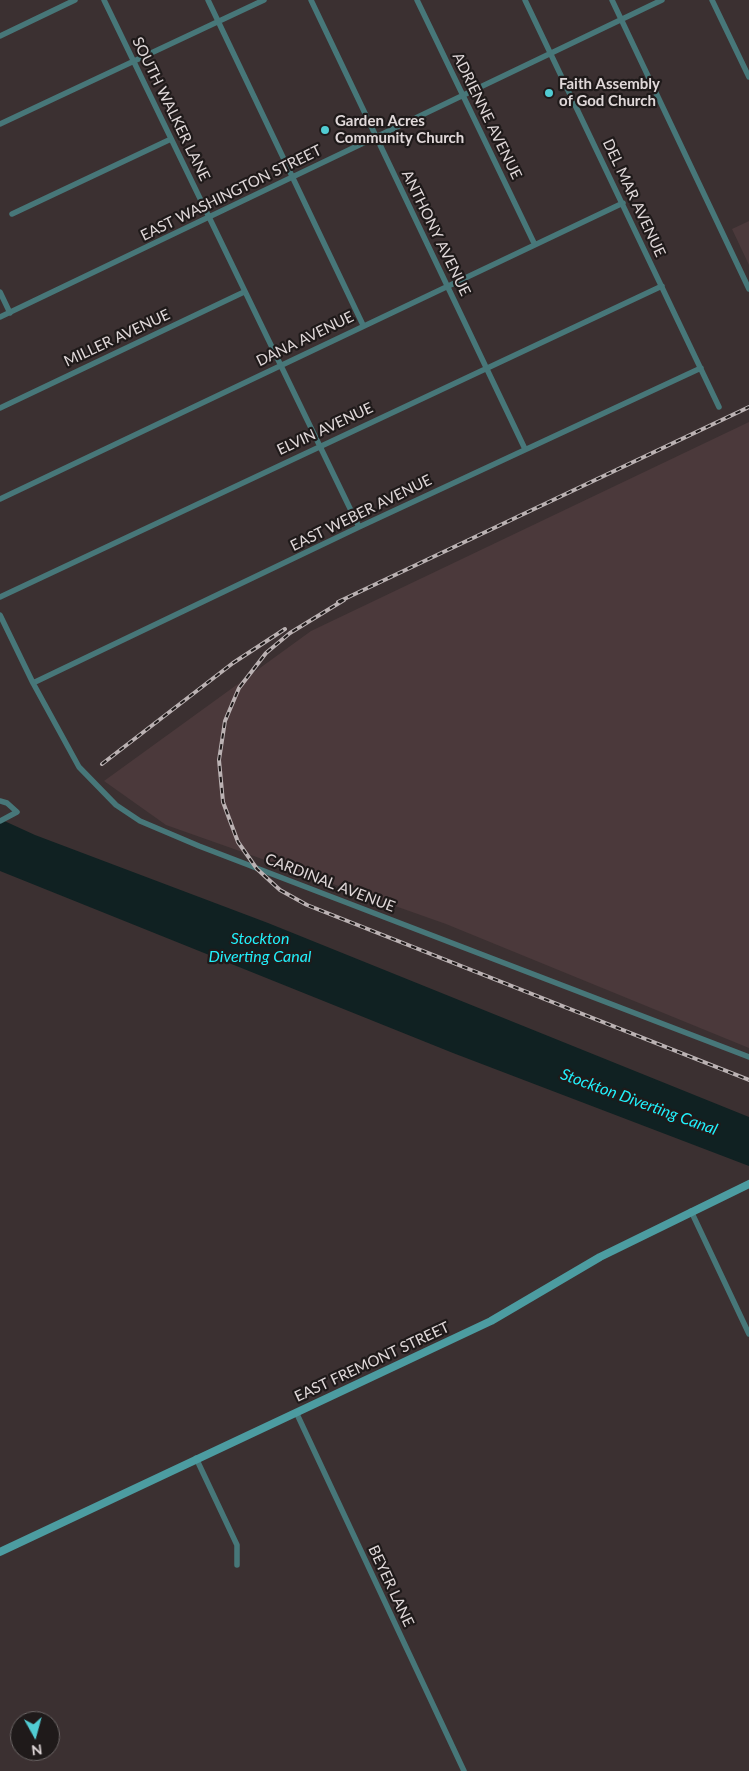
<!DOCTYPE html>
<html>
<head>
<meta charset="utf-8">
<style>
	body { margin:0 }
	#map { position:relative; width:749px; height:1771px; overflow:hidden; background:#3b3031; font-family:Lato,sans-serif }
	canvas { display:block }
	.north { position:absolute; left:10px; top:1711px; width:50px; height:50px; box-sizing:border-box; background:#1f1a1a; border:1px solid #6c6666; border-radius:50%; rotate:173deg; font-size:14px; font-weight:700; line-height:20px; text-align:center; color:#e0d8d9 }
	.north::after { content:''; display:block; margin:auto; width:18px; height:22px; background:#51ccd3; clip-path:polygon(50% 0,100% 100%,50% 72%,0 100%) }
</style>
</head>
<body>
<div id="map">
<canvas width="749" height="1771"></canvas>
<div class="north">N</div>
</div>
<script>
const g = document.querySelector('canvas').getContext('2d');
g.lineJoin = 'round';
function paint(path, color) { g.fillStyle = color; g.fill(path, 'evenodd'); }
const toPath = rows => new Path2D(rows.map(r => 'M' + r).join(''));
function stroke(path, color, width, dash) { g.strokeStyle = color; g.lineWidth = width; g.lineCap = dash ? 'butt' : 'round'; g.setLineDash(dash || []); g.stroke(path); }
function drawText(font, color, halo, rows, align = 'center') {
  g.font = font + ' Lato,sans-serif'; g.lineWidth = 4.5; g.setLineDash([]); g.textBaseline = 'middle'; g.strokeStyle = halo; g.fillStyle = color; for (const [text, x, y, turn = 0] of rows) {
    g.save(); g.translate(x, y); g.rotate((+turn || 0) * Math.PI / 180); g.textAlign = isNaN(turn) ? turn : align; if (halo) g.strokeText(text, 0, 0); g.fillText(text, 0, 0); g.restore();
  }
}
const built = toPath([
	[749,221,749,265,732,229],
	[749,422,749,1048,446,924,166,825,104,781,311,631]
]);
const water = toPath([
	[0,819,35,835,268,923,749,1117,749,1166,453,1053,0,871]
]);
const minor = toPath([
	[104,0,359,527],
	[208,0,363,325],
	[311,0,525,449],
	[417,0,534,243],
	[525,0,719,407],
	[612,0,749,289],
	[712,0,749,77],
	[0,36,75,0],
	[0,124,264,0],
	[12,214,171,139],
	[0,292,10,313],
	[0,317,662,0],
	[0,408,244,292],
	[0,499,623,203],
	[0,597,662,286],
	[0,615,33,683,79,767,116,805,140,821,199,846,749,1057],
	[33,683,359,527,701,368],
	[0,801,7,803,17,812,0,821],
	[691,1211,749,1334],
	[296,1412,464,1771],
	[196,1458,237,1545,237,1565]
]);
const secondary = toPath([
	[0,1552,491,1321,600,1257,749,1184]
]);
const rail = toPath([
	[344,600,290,633,266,653,239,688,225,721,219,760,223,802,238,842,257,869,280,890,307,905,749,1080],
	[338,602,749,407],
	[102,764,233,663,285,629]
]);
const markers = [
	[549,93,5,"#51ccd3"],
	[325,130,5,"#51ccd3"]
];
const poiNames = [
	["Faith Assembly",559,84],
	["of God Church",559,101],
	["Garden Acres",335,121],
	["Community Church",335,138]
];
const streetNames = [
	["SOUTH WALKER LANE",171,109,64],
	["ADRIENNE AVENUE",487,116,64],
	["EAST WASHINGTON STREET",231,193,-26],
	["DEL MAR AVENUE",634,198,65],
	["ANTHONY AVENUE",436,233,64],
	["MILLER AVENUE",117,338,-25],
	["DANA AVENUE",305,339,-26],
	["ELVIN AVENUE",325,429,-25],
	["EAST WEBER AVENUE",361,513,-26],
	["CARDINAL AVENUE",330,883,21],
	["EAST FREMONT STREET",372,1362,-25],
	["BEYER LANE",391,1586,65]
];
const waterNames = [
	["Stockton",260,939],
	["Diverting Canal",260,957],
	["Stockton Diverting Canal",639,1102,20]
];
paint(built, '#4b393b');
paint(water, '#102122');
stroke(minor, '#477779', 5.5);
stroke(secondary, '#4c9ca1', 8);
stroke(rail, '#bbb2b3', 4);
stroke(rail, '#1f1a1a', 2, [5.5]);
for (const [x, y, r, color] of markers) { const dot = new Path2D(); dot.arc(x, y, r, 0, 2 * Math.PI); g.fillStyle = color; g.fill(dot); stroke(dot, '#1f1a1a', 2); }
drawText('bold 15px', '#e0d8d9', '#1f1a1a', poiNames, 'left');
drawText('15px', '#e0d8d9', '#1f1a1a', streetNames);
drawText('italic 16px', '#21f0fb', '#1f1a1a', waterNames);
</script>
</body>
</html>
